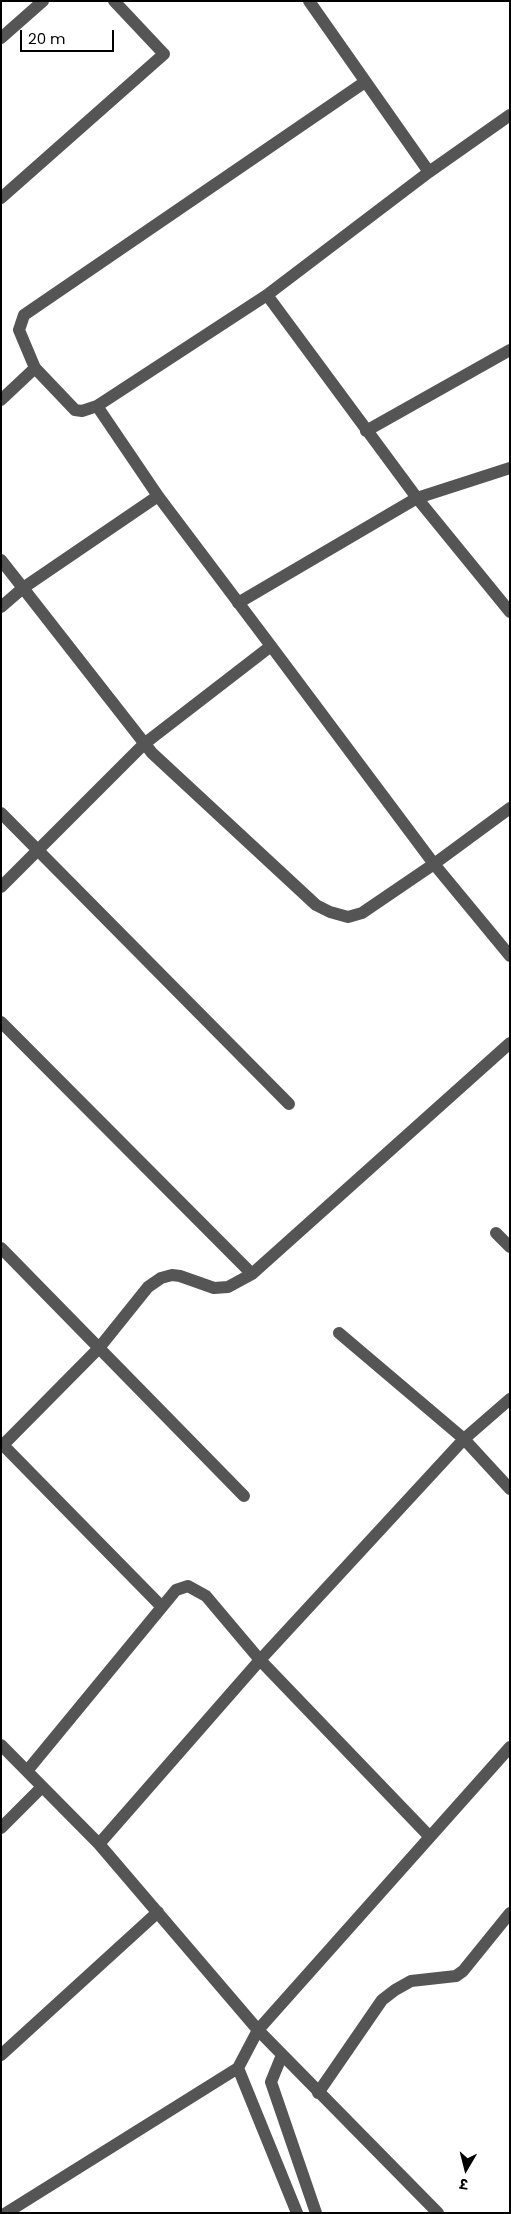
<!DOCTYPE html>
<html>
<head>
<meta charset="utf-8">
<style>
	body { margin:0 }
	#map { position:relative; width:511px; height:2214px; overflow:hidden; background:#fff; font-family:Poppins,"Noto Sans Devanagari",sans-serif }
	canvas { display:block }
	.frame { position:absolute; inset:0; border:2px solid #000; pointer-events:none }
	.north { position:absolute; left:441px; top:2144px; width:50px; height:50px; -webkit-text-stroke:4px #fff; paint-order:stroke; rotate:188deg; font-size:14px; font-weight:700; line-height:20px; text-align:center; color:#000 }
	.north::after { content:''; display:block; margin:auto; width:18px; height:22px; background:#000; clip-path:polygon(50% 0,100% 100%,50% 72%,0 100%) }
	.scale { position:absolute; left:20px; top:30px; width:94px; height:22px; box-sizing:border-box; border:2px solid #000; border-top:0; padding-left:6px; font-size:15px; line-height:18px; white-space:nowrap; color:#000; -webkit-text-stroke:4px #fff; paint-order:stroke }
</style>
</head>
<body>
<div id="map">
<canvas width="511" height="2214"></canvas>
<div class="frame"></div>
<div class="north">उ</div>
<div class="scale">20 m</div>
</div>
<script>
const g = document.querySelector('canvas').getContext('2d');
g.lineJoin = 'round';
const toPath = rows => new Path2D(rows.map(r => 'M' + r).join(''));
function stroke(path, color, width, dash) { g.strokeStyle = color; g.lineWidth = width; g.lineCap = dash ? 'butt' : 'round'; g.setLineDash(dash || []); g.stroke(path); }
const minor = toPath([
	[309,1,429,172],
	[1,38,43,1],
	[510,115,429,172,267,295,97,406,158,496,271,646,434,864,510,956],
	[1,198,164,54,114,1],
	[267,295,417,498,510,612],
	[35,368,19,330,24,315,365,82],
	[1,400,35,368,75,410,82,411,97,406],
	[366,431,510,350],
	[1,560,23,588,158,496],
	[238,603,417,498,510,468],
	[1,607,23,588,152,753,316,905,330,912,348,917,362,913,434,864,510,808],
	[1,813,289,1104],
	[1,887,144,744,271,646],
	[1,1022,252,1274],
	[496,1233,510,1247],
	[1,1248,244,1496],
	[339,1333,464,1439,510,1489],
	[1,1443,162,1607],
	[1,1447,99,1348,148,1287,161,1278,172,1275,180,1276,214,1288,228,1287,252,1274,510,1043],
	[1,1745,99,1844,258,2030,438,2213],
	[27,1771,176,1590,188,1586,206,1596,260,1660,430,1837],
	[1,1828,42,1787],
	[99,1844,260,1660,464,1439,510,1399],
	[1,2055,158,1912],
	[282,2055,271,2082,316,2213],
	[318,2093,382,2000,395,1990,411,1981,456,1976,463,1971,510,1913],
	[6,2213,238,2068],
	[297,2213,238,2068,258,2030,510,1747]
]);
stroke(minor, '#555', 12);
</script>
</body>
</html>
